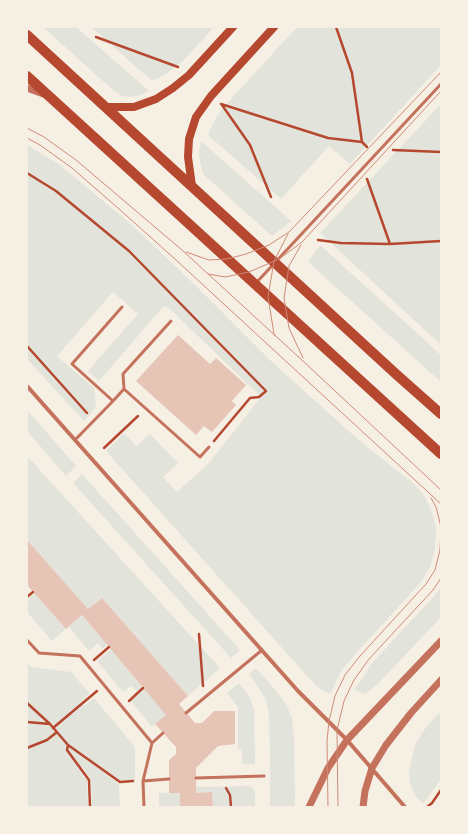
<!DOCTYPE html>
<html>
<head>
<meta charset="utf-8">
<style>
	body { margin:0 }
	#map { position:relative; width:468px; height:834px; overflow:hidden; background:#f6efe4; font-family:"Sofia Sans Condensed",sans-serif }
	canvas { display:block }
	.frame { position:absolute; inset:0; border:28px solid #f6efe4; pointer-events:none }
</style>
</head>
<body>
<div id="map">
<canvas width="468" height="834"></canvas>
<div class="frame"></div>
</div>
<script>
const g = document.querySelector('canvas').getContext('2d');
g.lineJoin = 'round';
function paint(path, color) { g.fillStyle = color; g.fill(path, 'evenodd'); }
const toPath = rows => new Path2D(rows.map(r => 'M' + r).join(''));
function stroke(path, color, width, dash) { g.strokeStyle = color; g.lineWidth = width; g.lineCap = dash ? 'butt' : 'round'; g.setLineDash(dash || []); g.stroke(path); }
const green = toPath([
	[43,27,76,27,149,91,137,96,128,97,121,96,115,92],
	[91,27,214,27,184,60,166,74,152,81],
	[297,27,440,27,441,28,441,65,350,164,329,146,281,199,208,135,213,123,221,110],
	[441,104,441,345,320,233],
	[201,141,291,221,272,236,203,174,200,162,199,151],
	[27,145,60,165,131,224,192,282,273,363,361,442,413,483,424,495,431,510,436,527,435,549,430,567,422,581,361,648,341,671,330,694,317,687,215,573,106,451,124,433,136,446,150,434,178,463,163,477,177,492,209,463,261,397,169,308,164,306,99,381,88,371,138,314,113,292,57,356,94,388,96,407,84,421,27,359],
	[320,245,441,355,441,382,308,262],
	[27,410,76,466,66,476,27,431],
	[27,456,220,668,188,696,102,598,88,609,27,540],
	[82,474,240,650,231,658,73,483],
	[441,586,441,617,378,684,365,694,354,690,373,662,437,593],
	[35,594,66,629,52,641,27,612,27,600],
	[82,615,107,645,103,649,98,643,89,651,69,627],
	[111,649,142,687,137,691,131,686,123,692,97,661],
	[27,663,31,667,71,672,90,694,80,702,84,706,94,698,135,747,135,780,119,780,103,769,104,773,119,784,120,807,27,807],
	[77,766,83,768,91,779,92,805,88,805,87,780],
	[256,668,276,691,286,704,292,718,294,736,295,807,270,807,270,752,269,716,266,700,258,687,249,674],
	[239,683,249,696,254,709,255,764,242,764,242,749,238,749,238,707,227,693],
	[145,689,166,715,152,727,131,701],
	[441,711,441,779,423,804,415,795,410,784,409,772,415,745,424,730],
	[250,786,255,791,255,807,213,807,212,792,196,793,196,787],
	[159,793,180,793,180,807,159,807]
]);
const building = toPath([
	[178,335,210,364,216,358,246,385,232,401,236,405,212,432,204,426,196,435,136,381],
	[27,540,88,609,102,598,188,696,179,704,195,723,202,723,214,711,235,711,235,744,218,746,196,768,196,793,212,792,213,807,180,807,180,793,169,793,169,760,176,754,176,747,155,724,166,715,82,615,66,629,27,585]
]);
const path = toPath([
	[336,27,352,73,362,142,367,147],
	[96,37,178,67],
	[221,104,328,138,362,142],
	[222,105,250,145,271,197],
	[393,150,441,152],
	[27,173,56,191,129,251,266,391,259,397,250,398,214,441],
	[367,179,390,244],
	[318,240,341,243,390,244,441,241],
	[27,346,87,413],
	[104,448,138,416],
	[27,597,33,592],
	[199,634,203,686],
	[94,660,109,647],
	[129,701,143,688],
	[27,703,50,724,68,745,120,782,133,781],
	[27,722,50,724],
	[53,728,97,691],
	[68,745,67,750,89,780,90,807],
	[27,748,47,740,57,732],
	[226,788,230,795,231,807],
	[427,807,432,803,441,790]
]);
const service = toPath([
	[256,283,441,84],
	[124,389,123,374,171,321],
	[113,401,72,364,122,307],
	[75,440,113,401,124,389,200,457,209,447],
	[27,640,39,653,80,656,152,743,143,781,144,807],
	[186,713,262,650],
	[152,743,163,733],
	[196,778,264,776],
	[143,781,169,779]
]);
const minor = toPath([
	[27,386,298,691,347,740,405,807]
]);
const tertiary = toPath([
	[27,88,46,95],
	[309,807,328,768,347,740,441,641],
	[363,807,365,791,372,768,386,745,411,713,441,680]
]);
const secondary = toPath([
	[105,107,134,107,156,99,173,88,189,75,233,27],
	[192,186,188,157,189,139,196,117,211,96,274,27]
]);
const primary = toPath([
	[27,35,397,375,441,414],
	[27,76,441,454]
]);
const tram = toPath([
	[27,128,44,137,76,160,182,250,304,362,441,490],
	[27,138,40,145,72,168,118,208,176,260,441,504],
	[301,245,289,266,284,298,289,328,303,358],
	[186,252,209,260,227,259,246,254,269,245,289,232,441,72],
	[208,274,225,277,249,272,279,259,302,242,441,91],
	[275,336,274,334,268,297,274,261,288,234],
	[328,807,327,741,329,721,335,696,345,675,360,656,426,584,435,570,440,550,441,527,436,507,431,498],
	[338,807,337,730,344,701,354,680,369,659,433,590,441,578]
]);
paint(green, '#e2e4dc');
paint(building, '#e6c5b7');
stroke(path, '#b5482f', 2.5);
stroke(service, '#c5725c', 3);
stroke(minor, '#c5725c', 4);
stroke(tertiary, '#c5725c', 7);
stroke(secondary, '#b5482f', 8);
stroke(primary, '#b5482f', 10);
stroke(tram, '#cf8b77', 1);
</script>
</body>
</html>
